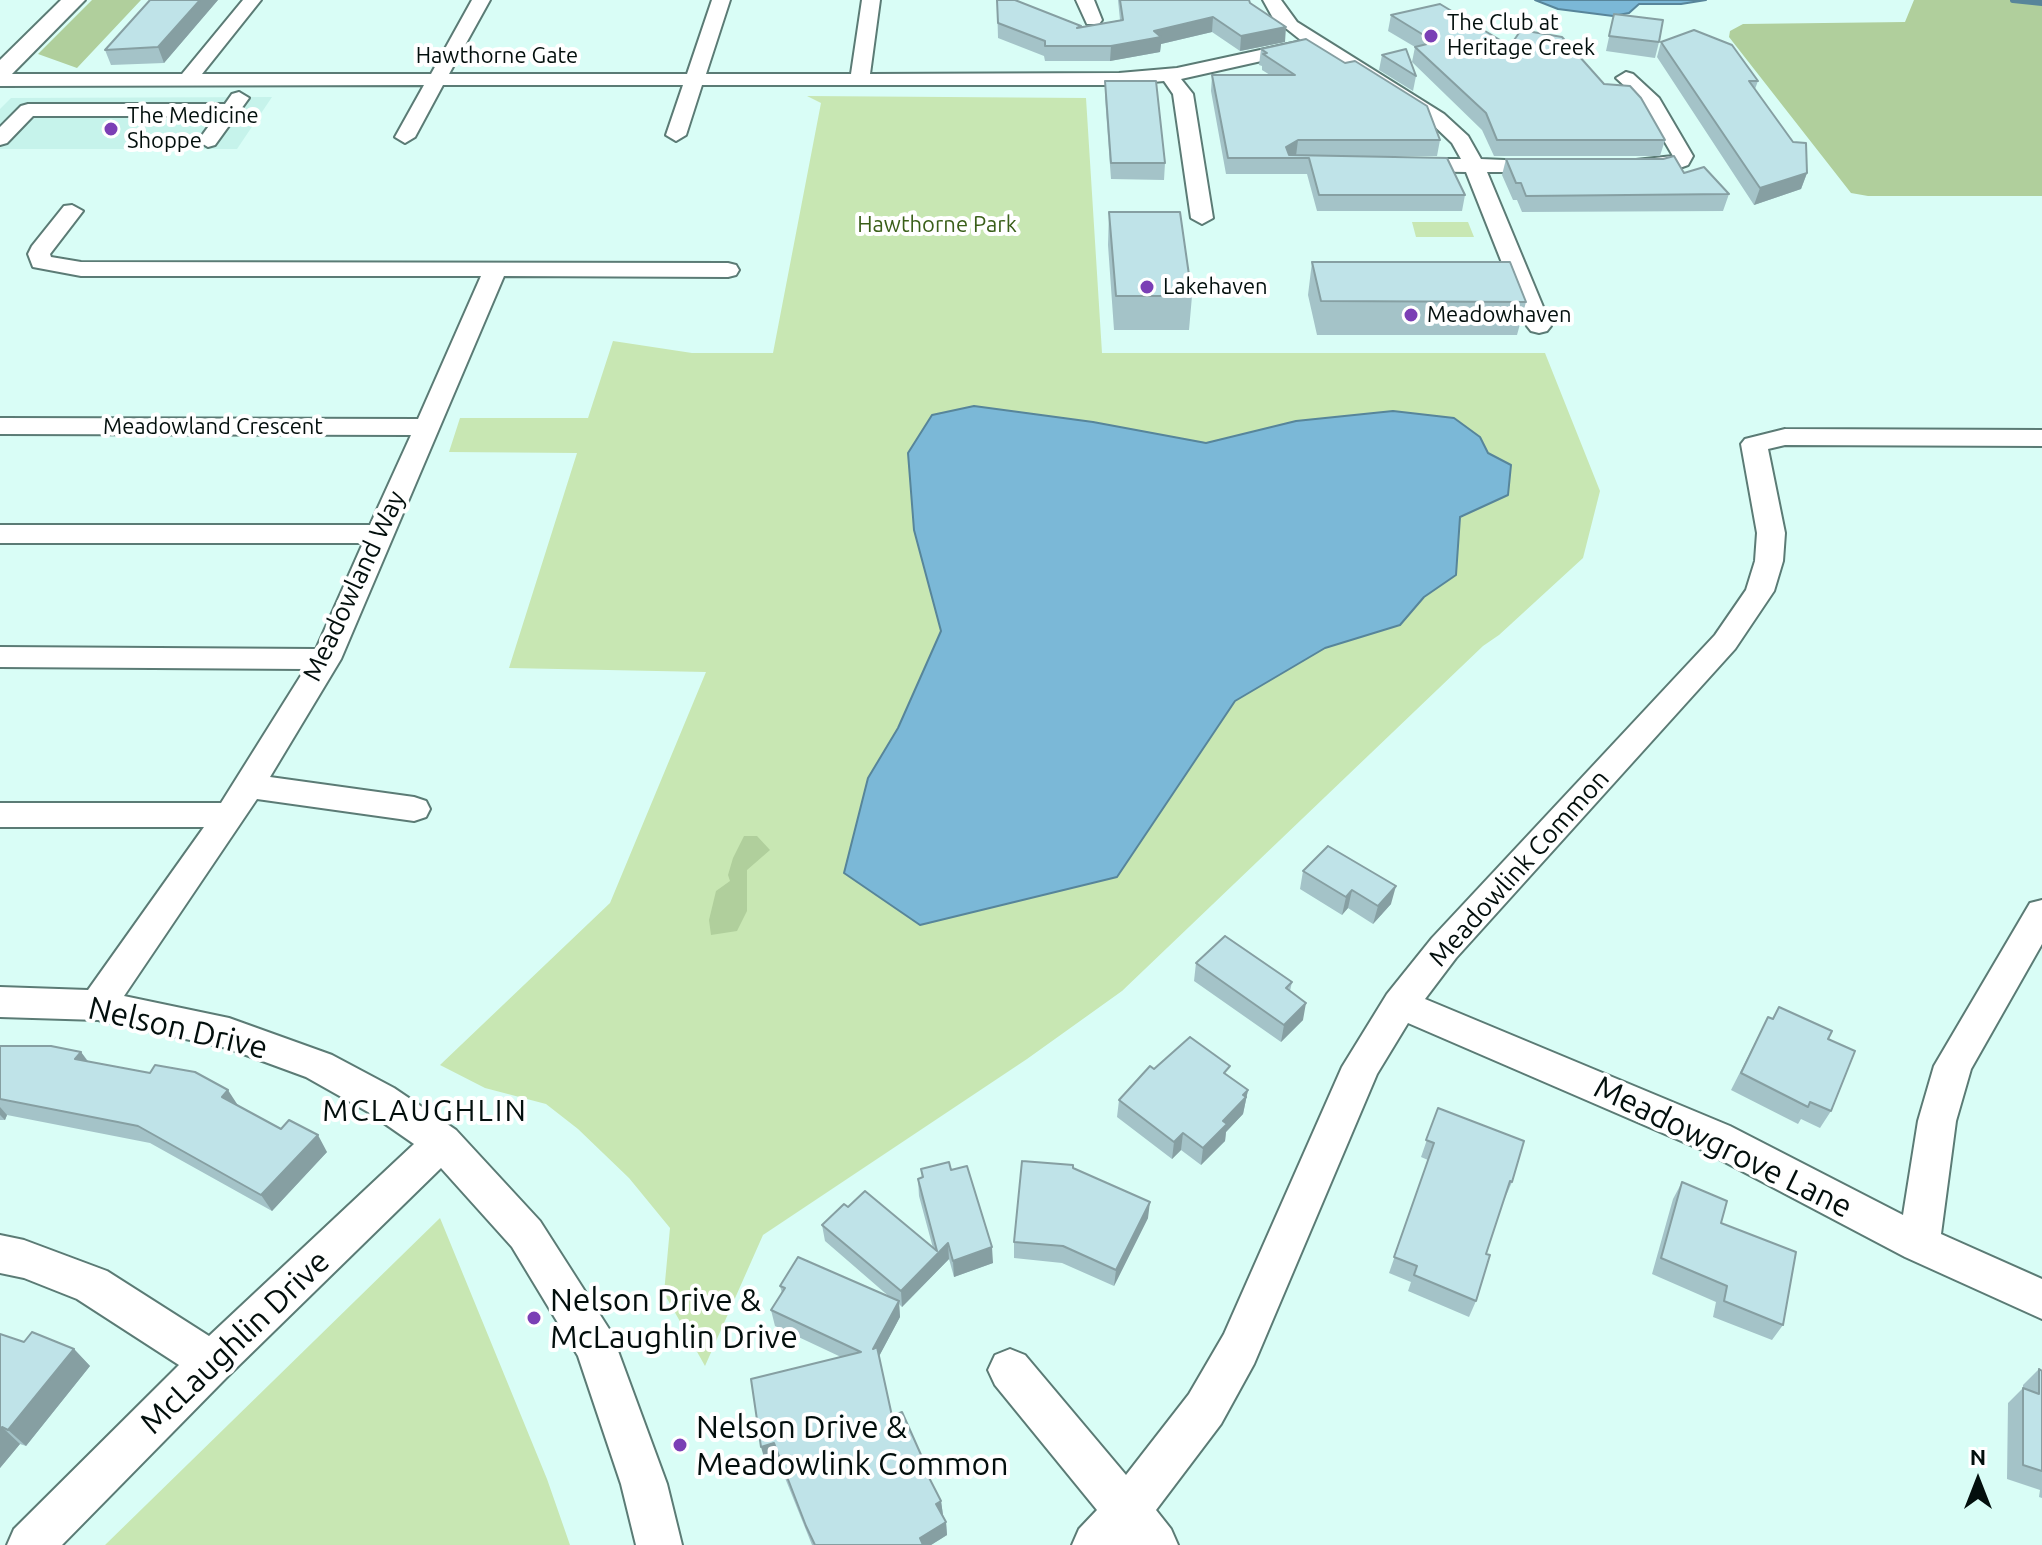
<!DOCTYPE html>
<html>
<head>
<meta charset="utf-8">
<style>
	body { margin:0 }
	#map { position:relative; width:2042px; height:1545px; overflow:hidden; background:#d9fdf6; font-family:Ubuntu,sans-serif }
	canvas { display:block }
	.north { position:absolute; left:1938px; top:1441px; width:80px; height:80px; -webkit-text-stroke:6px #fff; paint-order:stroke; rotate:0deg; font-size:22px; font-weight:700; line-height:32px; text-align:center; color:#030f0d }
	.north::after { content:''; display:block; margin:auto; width:28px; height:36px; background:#030f0d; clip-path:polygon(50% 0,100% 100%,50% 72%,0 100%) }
</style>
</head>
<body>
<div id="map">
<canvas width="2042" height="1545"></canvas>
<div class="north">N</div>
</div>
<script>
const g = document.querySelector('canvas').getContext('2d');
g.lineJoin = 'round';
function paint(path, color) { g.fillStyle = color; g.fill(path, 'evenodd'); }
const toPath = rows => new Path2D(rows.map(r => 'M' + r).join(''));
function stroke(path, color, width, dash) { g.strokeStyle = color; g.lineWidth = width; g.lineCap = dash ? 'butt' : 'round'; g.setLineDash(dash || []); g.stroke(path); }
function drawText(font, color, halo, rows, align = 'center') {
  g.font = font + ' Ubuntu,sans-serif'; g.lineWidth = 8; g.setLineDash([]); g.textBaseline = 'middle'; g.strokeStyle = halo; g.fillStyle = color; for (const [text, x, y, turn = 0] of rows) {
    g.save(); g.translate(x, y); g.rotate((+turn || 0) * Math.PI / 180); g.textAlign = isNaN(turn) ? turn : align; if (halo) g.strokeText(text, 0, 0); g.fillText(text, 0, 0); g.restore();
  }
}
const built = toPath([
	[272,97,237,149,0,149,0,109,11,98]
]);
const green = toPath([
	[807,96,1086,98,1102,353,1545,353,1600,491,1583,558,1499,635,1483,646,1122,991,1027,1059,763,1235,705,1366,664,1293,670,1228,629,1178,578,1129,546,1104,485,1088,440,1065,610,903,706,672,509,668,577,453,449,452,460,418,588,418,613,341,692,353,773,353,821,103],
	[1412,222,1468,222,1474,237,1416,237],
	[440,1218,547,1479,570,1545,105,1545]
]);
const forest = toPath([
	[92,0,141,0,77,68,38,54],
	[1914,0,2042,0,2042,196,1868,196,1851,193,1729,37,1730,31,1743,24,1905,22],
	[744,836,757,836,770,850,747,870,747,911,737,931,711,935,709,920,716,891,730,881,728,875,733,858]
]);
const water = toPath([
	[1535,0,1706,0,1681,4,1639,4,1629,13,1613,16,1558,9,1535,0],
	[974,406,1093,422,1206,443,1296,421,1393,411,1454,418,1480,437,1488,453,1511,465,1508,495,1460,517,1456,575,1424,597,1400,625,1325,648,1235,701,1117,877,920,925,844,873,868,778,898,728,941,631,914,530,908,453,932,415,974,406]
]);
const stream = toPath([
	[2013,0,2042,3]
]);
const minor = toPath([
	[243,0,261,0,202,74,431,74,472,0,490,0,449,74,687,74,712,0,730,0,706,74,851,74,862,0,880,0,870,74,1119,73,1177,68,1302,41,1273,18,1263,0,1281,0,1297,22,1444,114,1468,136,1481,159,1552,162,1555,166,1545,172,1487,172,1551,326,1547,331,1539,333,1531,331,1527,326,1466,172,1408,171,1398,165,1408,159,1461,159,1452,143,1430,122,1315,49,1181,79,1193,94,1213,218,1202,224,1191,218,1173,94,1164,81,1119,85,702,85,686,135,676,141,666,135,683,85,443,85,415,137,405,143,395,137,424,85,0,86,0,74,182,74,243,0],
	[1076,0,1094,0,1102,20,1099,24,1087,24,1076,0],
	[1626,72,1633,74,1659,98,1693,156,1688,165,1674,170,1636,172,1626,166,1636,160,1673,156,1641,101,1616,78,1626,72],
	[239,92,249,98,215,145,208,147,198,141,216,116,33,116,7,143,0,145,0,127,21,106,28,104,225,104,232,94,239,92],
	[72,205,83,211,50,254,51,257,81,262,728,263,736,265,739,270,736,275,728,277,504,276,341,659,270,777,414,797,426,801,430,809,426,817,414,821,257,799,124,996,229,1018,332,1055,394,1088,456,1130,540,1221,611,1332,667,1484,682,1545,636,1545,621,1484,578,1356,512,1247,441,1168,227,1377,62,1545,7,1545,14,1529,179,1365,77,1299,24,1278,0,1273,0,1235,24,1240,107,1271,209,1336,414,1144,368,1112,306,1077,227,1048,98,1020,0,1017,0,987,88,990,204,827,0,827,0,803,221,803,305,669,0,667,0,647,316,649,363,543,0,543,0,525,370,525,411,435,0,434,0,418,418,419,481,276,81,276,33,267,28,254,32,246,64,206,72,205],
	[1785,429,2042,430,2042,446,1785,445,1768,449,1785,533,1783,561,1774,591,1735,649,1456,958,1425,999,1730,1126,1903,1215,1918,1121,1934,1066,2030,903,2042,900,2042,944,1971,1069,1956,1121,1941,1234,2042,1279,2042,1319,1905,1257,1702,1150,1408,1023,1377,1074,1254,1364,1221,1424,1156,1510,1171,1529,1178,1545,1072,1545,1079,1529,1097,1510,995,1385,988,1370,995,1355,1010,1349,1025,1355,1126,1475,1189,1394,1224,1334,1342,1067,1387,994,1432,938,1715,635,1746,590,1755,561,1757,533,1741,444,1745,439,1785,429]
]);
const major = toPath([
	[61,0,85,0,8,78,0,80,0,60,61,0]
]);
const wall = toPath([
	[150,0,218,0,164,63,111,65,105,50],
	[997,0,1081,27,1120,20,1118,0,1249,0,1250,3,1285,42,1240,51,1212,32,1161,44,1160,52,1110,61,1045,61,1044,56,998,38],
	[1614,14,1659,42,1655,58,1606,51],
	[1391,15,1510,46,1604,84,1665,140,1660,156,1494,156,1482,130,1412,62,1415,47,1388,31],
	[1661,42,1758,81,1755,89,1807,173,1801,189,1754,205,1657,57],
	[1261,49,1440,140,1437,156,1343,156,1465,195,1462,211,1317,211,1307,174,1226,174,1211,91,1212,75,1270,75,1262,70,1262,66,1259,65],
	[1382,55,1416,76,1413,91,1379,70],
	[1105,81,1165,163,1164,180,1111,179,1105,97],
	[1506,159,1684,173,1729,194,1723,211,1522,212,1517,200,1513,200,1502,175],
	[1109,212,1192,296,1189,330,1114,330,1108,245],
	[1312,262,1526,302,1517,335,1317,335,1308,295],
	[1303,871,1391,904,1373,924,1348,908,1342,915,1300,889],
	[1196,963,1292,982,1290,991,1303,1020,1281,1042,1194,981],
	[1779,1007,1828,1039,1831,1111,1820,1128,1801,1119,1798,1124,1731,1090,1768,1017,1772,1019],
	[0,1046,81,1052,88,1061,238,1106,327,1152,272,1211,150,1143,7,1115,5,1120,0,1120],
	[1154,1069,1229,1076,1248,1090,1243,1114,1226,1132,1225,1141,1201,1165,1181,1150,1172,1159,1117,1117,1119,1100],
	[1438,1108,1512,1182,1505,1198,1504,1198,1486,1254,1476,1301,1469,1317,1408,1291,1411,1282,1389,1273,1428,1160,1421,1157],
	[1073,1168,1148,1218,1114,1286,1062,1263,1014,1258,1014,1242],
	[921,1169,951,1170,993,1263,954,1277,949,1259,902,1307,899,1304,900,1317,879,1356,892,1416,924,1467,941,1501,943,1515,946,1522,947,1535,931,1545,812,1545,777,1458,765,1461,841,1357,775,1326,771,1310,782,1293,780,1286,892,1299,825,1241,822,1225,848,1207,933,1248,919,1196,918,1179,922,1178],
	[1682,1182,1721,1223,1783,1325,1772,1340,1713,1317,1716,1302,1652,1274,1673,1199],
	[0,1334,24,1342,74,1349,90,1366,26,1446,20,1444,0,1468],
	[2039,1369,2042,1371,2042,1498,2039,1497,2040,1490,2007,1479,2008,1403,2023,1388,2023,1385]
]);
const shadedWall = toPath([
	[200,0,218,0,164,63,158,47],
	[1213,17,1212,32,1161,44,1160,52,1110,61,1111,46,1154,31],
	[1286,27,1285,42,1240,51,1241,36],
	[1298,140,1296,156,1284,158,1286,147],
	[1807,173,1801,189,1754,205,1760,188],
	[1396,886,1391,904,1373,924,1378,906],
	[1352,890,1348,908,1342,915,1346,897],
	[1306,1003,1303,1020,1281,1042,1284,1025],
	[81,1052,93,1069,75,1059],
	[228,1090,239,1107,222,1097],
	[1248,1090,1243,1114,1226,1132,1225,1141,1201,1165,1203,1148,1223,1121],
	[0,1107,7,1115,5,1120,0,1115],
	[1183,1133,1181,1150,1172,1159,1174,1142],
	[318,1135,327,1152,272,1211,261,1195],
	[1150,1202,1148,1218,1114,1286,1116,1270],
	[948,1243,949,1259,902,1307,901,1291],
	[992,1247,993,1263,954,1277,953,1261],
	[899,1301,900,1317,875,1364,873,1349],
	[74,1349,90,1366,26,1446,8,1430],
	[2,1427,20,1444,0,1468,0,1430],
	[774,1443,777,1458,765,1461,761,1447],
	[941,1501,943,1515,936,1504],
	[946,1522,947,1535,931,1545,920,1545,920,1538]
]);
const building = toPath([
	[150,0,200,0,158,47,105,50,150,0],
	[997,0,1015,0,1081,26,1077,28,1123,20,1120,0,1249,0,1250,3,1286,27,1241,36,1213,17,1154,31,1161,37,1111,46,1045,46,1045,41,998,23,997,0],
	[1440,4,1510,46,1521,30,1562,37,1604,84,1630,86,1641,98,1665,140,1497,140,1486,113,1415,47,1435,42,1391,15,1440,4],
	[1614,14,1663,20,1659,42,1609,36,1614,14],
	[1694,30,1732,45,1758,81,1749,81,1793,142,1806,143,1807,173,1760,188,1661,42,1694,30],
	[1306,39,1345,63,1355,61,1427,106,1440,140,1298,140,1286,147,1289,155,1447,158,1465,195,1319,195,1309,158,1228,158,1212,75,1295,75,1263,54,1267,53,1261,49,1306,39],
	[1406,49,1416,76,1382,55,1406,49],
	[1105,81,1156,81,1165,163,1111,163,1105,81],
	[1674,156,1684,173,1704,167,1729,194,1526,196,1521,183,1516,183,1506,159,1663,159,1674,156],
	[1109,212,1180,212,1192,296,1116,296,1109,212],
	[1312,262,1510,262,1526,302,1321,301,1312,262],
	[1328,846,1396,886,1378,906,1352,890,1346,897,1303,871,1328,846],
	[1225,936,1292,982,1286,988,1306,1003,1284,1025,1196,963,1225,936],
	[1779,1007,1832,1031,1828,1039,1855,1051,1831,1111,1810,1102,1808,1107,1741,1073,1768,1017,1773,1019,1779,1007],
	[1190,1037,1230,1066,1224,1073,1248,1090,1243,1095,1246,1097,1223,1121,1227,1124,1203,1148,1183,1133,1174,1142,1119,1100,1150,1066,1154,1069,1190,1037],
	[0,1046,51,1046,81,1052,75,1059,150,1073,155,1065,195,1072,228,1090,222,1097,281,1129,289,1120,318,1135,261,1195,138,1126,0,1099,0,1046],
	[1438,1108,1524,1141,1512,1182,1510,1181,1486,1254,1490,1255,1476,1301,1414,1275,1417,1266,1394,1257,1434,1143,1426,1140,1438,1108],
	[1022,1161,1073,1165,1073,1168,1150,1202,1116,1270,1063,1246,1014,1242,1022,1161],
	[949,1162,951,1170,967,1166,992,1247,953,1261,948,1243,901,1291,822,1225,844,1204,848,1207,865,1191,937,1251,918,1179,923,1177,921,1169,949,1162],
	[1682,1182,1727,1201,1721,1223,1796,1252,1783,1325,1724,1301,1727,1286,1661,1258,1682,1182],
	[798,1257,899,1301,873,1349,877,1347,892,1416,902,1412,922,1457,919,1458,941,1501,936,1504,946,1522,920,1538,923,1545,815,1545,806,1526,774,1443,761,1447,751,1379,861,1352,771,1310,785,1288,780,1286,798,1257],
	[32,1332,74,1349,8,1430,2,1427,0,1430,0,1334,24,1342,32,1332],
	[2039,1369,2042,1371,2042,1471,2023,1465,2023,1388,2039,1394,2039,1369]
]);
const markers = [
	[1431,36,8,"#7b3fb5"],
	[111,129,8,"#7b3fb5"],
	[1147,287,8,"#7b3fb5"],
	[1411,315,8,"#7b3fb5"],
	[534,1318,8,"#7b3fb5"],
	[680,1445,8,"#7b3fb5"]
];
const farPoinames = [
	["The Club at",1447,23],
	["Heritage Creek",1447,48],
	["The Medicine",127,116],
	["Shoppe",127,141],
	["Lakehaven",1163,287],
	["Meadowhaven",1427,315]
];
const farStreetnames = [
	["Hawthorne Gate",497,56],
	["Meadowland Crescent",213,427]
];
const farParknames = [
	["Hawthorne Park",937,225]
];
const streetNames = [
	["Meadowland Way",354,586,-65],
	["Meadowlink Common",1519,868,-48]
];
const quarterNames = [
	["MCLAUGHLIN",425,1111]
];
const nearStreetnames = [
	["Nelson Drive",178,1028,13],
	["Meadowgrove Lane",1723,1147,26],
	["McLaughlin Drive",235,1342,-44]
];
const nearPoinames = [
	["Nelson Drive &",550,1300],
	["McLaughlin Drive",550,1337],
	["Nelson Drive &",696,1427],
	["Meadowlink Common",696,1464]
];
paint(built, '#c6f3eb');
paint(green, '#c8e7b3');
paint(forest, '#b0cf9c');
paint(water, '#7bb8d7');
stroke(water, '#57859a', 2);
stroke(stream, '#57859a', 6);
stroke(minor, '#5b7b75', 4);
stroke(major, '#5b7b75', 4);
paint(minor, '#fff');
paint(major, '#fff');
paint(wall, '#a4c3c8');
paint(shadedWall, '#869fa2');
paint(building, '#bfe3e8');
stroke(building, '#869fa2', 2);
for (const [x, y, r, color] of markers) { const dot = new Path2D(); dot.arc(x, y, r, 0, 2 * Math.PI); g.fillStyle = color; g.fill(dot); stroke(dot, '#fff', 3); }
drawText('22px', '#030f0d', '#fff', farPoinames, 'left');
drawText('22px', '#030f0d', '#fff', farStreetnames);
drawText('22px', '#3a5f19', '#fff', farParknames);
drawText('26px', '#030f0d', '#fff', streetNames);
g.letterSpacing = '2px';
drawText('30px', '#030f0d', '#fff', quarterNames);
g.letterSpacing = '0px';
drawText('32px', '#030f0d', '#fff', nearStreetnames);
drawText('32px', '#030f0d', '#fff', nearPoinames, 'left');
</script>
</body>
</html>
